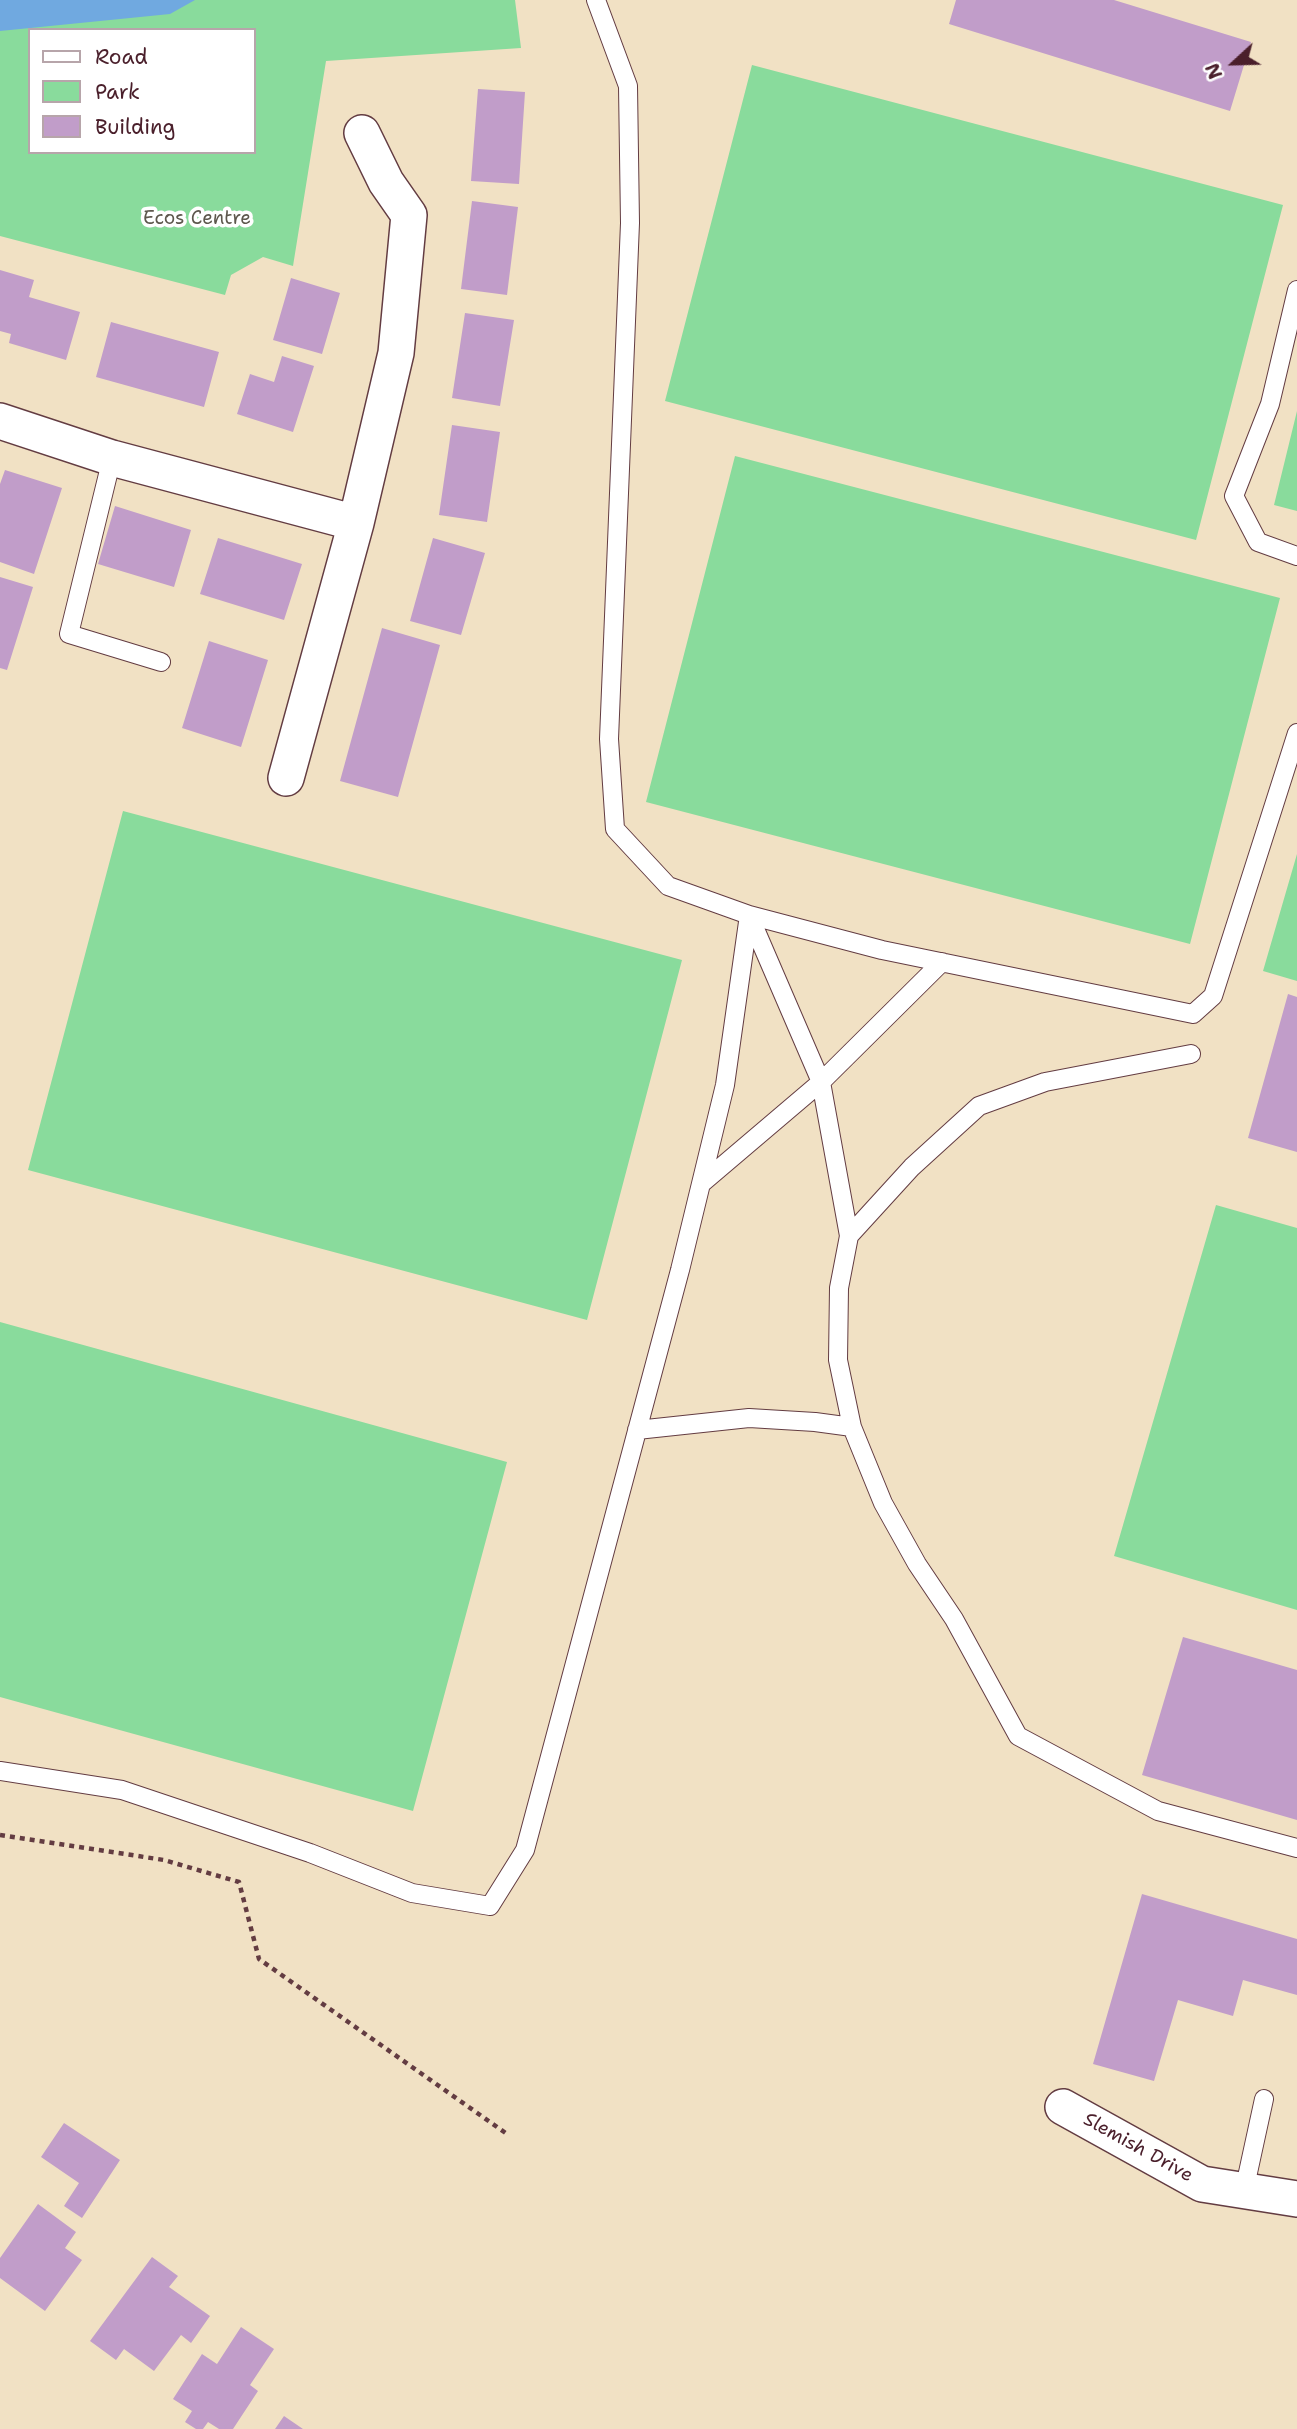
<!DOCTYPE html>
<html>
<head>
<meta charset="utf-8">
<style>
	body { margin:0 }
	#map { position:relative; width:1297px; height:2429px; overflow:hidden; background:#f1e1c4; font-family:"Shantell Sans",sans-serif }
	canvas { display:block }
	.legend { position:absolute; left:28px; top:28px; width:228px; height:126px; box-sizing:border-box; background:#fff; border:2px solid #b7a5aa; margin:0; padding:9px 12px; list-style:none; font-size:21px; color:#4a1f2b }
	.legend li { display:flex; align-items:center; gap:14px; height:35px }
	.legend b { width:35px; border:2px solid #b7a5aa }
	.north { position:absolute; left:1199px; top:28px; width:70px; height:70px; -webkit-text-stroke:5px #fff; paint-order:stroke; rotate:248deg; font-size:19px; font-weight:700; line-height:28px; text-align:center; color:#4a1f2b }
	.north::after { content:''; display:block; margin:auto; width:24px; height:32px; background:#4a1f2b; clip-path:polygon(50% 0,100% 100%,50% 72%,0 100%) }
</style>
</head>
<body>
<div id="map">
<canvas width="1297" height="2429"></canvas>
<ul class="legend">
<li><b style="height:9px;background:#fff"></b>Road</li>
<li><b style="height:19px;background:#89db9c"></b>Park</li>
<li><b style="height:19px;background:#c19dc9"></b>Building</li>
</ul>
<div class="north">N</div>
</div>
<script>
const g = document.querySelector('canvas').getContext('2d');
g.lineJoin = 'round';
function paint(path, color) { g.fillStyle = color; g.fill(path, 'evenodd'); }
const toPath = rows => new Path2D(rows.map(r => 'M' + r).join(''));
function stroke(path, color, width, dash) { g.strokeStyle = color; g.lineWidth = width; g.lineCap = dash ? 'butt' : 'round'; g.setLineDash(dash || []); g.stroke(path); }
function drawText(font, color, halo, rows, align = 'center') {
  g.font = font + ' "Shantell Sans",sans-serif'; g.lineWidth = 7; g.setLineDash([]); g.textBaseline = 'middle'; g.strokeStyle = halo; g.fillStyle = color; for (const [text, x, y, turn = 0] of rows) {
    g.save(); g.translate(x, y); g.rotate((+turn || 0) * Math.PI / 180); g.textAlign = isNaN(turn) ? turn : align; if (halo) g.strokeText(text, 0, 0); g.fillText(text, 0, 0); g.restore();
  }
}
const green = toPath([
	[0,0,515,0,521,48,326,61,293,266,263,257,231,275,225,295,0,236],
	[30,30,254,30,254,152,30,152],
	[752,65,1283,205,1196,540,665,401],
	[1297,411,1297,511,1274,505],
	[735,456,1280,598,1190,944,646,802],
	[123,811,682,960,587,1320,28,1170],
	[1297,854,1297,981,1263,971],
	[1216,1205,1297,1228,1297,1610,1114,1556],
	[0,1322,507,1462,413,1811,0,1697]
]);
const water = toPath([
	[0,0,195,0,170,14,0,31]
]);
const building = toPath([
	[956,0,1114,0,1251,42,1230,111,949,24],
	[478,89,525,92,519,184,471,181],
	[472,201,518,207,507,295,461,289],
	[0,270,34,280,29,297,80,312,66,360,9,343,11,334,0,331],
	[291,278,340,293,322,354,273,340],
	[465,313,514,320,500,406,452,398],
	[111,322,219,352,204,407,96,377],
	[282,356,314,366,293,432,237,414,250,374,274,382],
	[452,425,500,432,487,522,439,515],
	[5,470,62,488,34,574,0,562,0,484],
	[115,506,191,530,174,587,98,564],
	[218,538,302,564,284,620,200,594],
	[433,538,485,553,461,635,410,621],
	[0,577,33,587,7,670,0,668],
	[382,628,440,645,398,797,340,781],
	[209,641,268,660,241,747,182,728],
	[1288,994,1297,997,1297,1152,1248,1138],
	[1183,1637,1297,1670,1297,1820,1142,1775],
	[1142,1894,1297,1939,1297,1995,1243,1980,1233,2016,1178,2000,1154,2081,1093,2064],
	[64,2123,120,2160,82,2218,64,2206,79,2183,41,2157],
	[38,2204,76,2232,65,2248,82,2260,45,2311,0,2278,0,2258],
	[152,2257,178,2276,169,2287,210,2316,191,2343,181,2335,154,2371,124,2349,116,2360,90,2341],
	[241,2327,274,2349,250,2385,258,2391,233,2429,219,2429,208,2422,203,2429,196,2429,185,2422,192,2411,173,2399,202,2354,217,2364],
	[284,2416,303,2429,275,2429]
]);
const path = toPath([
	[0,1835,164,1860,239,1882,259,1959,507,2134]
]);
const service = toPath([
	[1297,290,1270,404,1234,496,1258,542,1297,556],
	[112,458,69,634,161,662],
	[749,915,882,950,1193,1014,1213,996,1297,733],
	[749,915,821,1082,849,1236],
	[1191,1054,1045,1082,979,1106,912,1167,849,1236,839,1288,838,1360,852,1427,883,1503,917,1564,954,1619,1018,1736,1158,1811,1297,1848],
	[701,1184,821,1082,942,962],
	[637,1430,749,1418,815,1422,852,1427],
	[0,1771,122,1790,310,1853,412,1893,490,1906,525,1850,680,1270,725,1085,749,915,668,886,615,829,609,739,630,223,628,86,596,0],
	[1244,2191,1264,2099]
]);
const minor = toPath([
	[0,421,112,458,356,523],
	[286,778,356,523,396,353,409,215,386,182,362,133],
	[1063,2107,1202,2184,1297,2199]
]);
const parkNames = [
	["Ecos Centre",197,219]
];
const streetNames = [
	["Slemish Drive",1138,2148,29]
];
paint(green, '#89db9c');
paint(water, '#70a9e0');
paint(building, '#c19dc9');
stroke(service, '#633c42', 20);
stroke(minor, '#633c42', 38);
stroke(path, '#633c42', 4.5, [5, 5]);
stroke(service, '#fff', 18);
stroke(minor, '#fff', 35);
drawText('19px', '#5d574d', '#fff', parkNames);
drawText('19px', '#4a1f2b', '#fff', streetNames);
</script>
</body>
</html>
